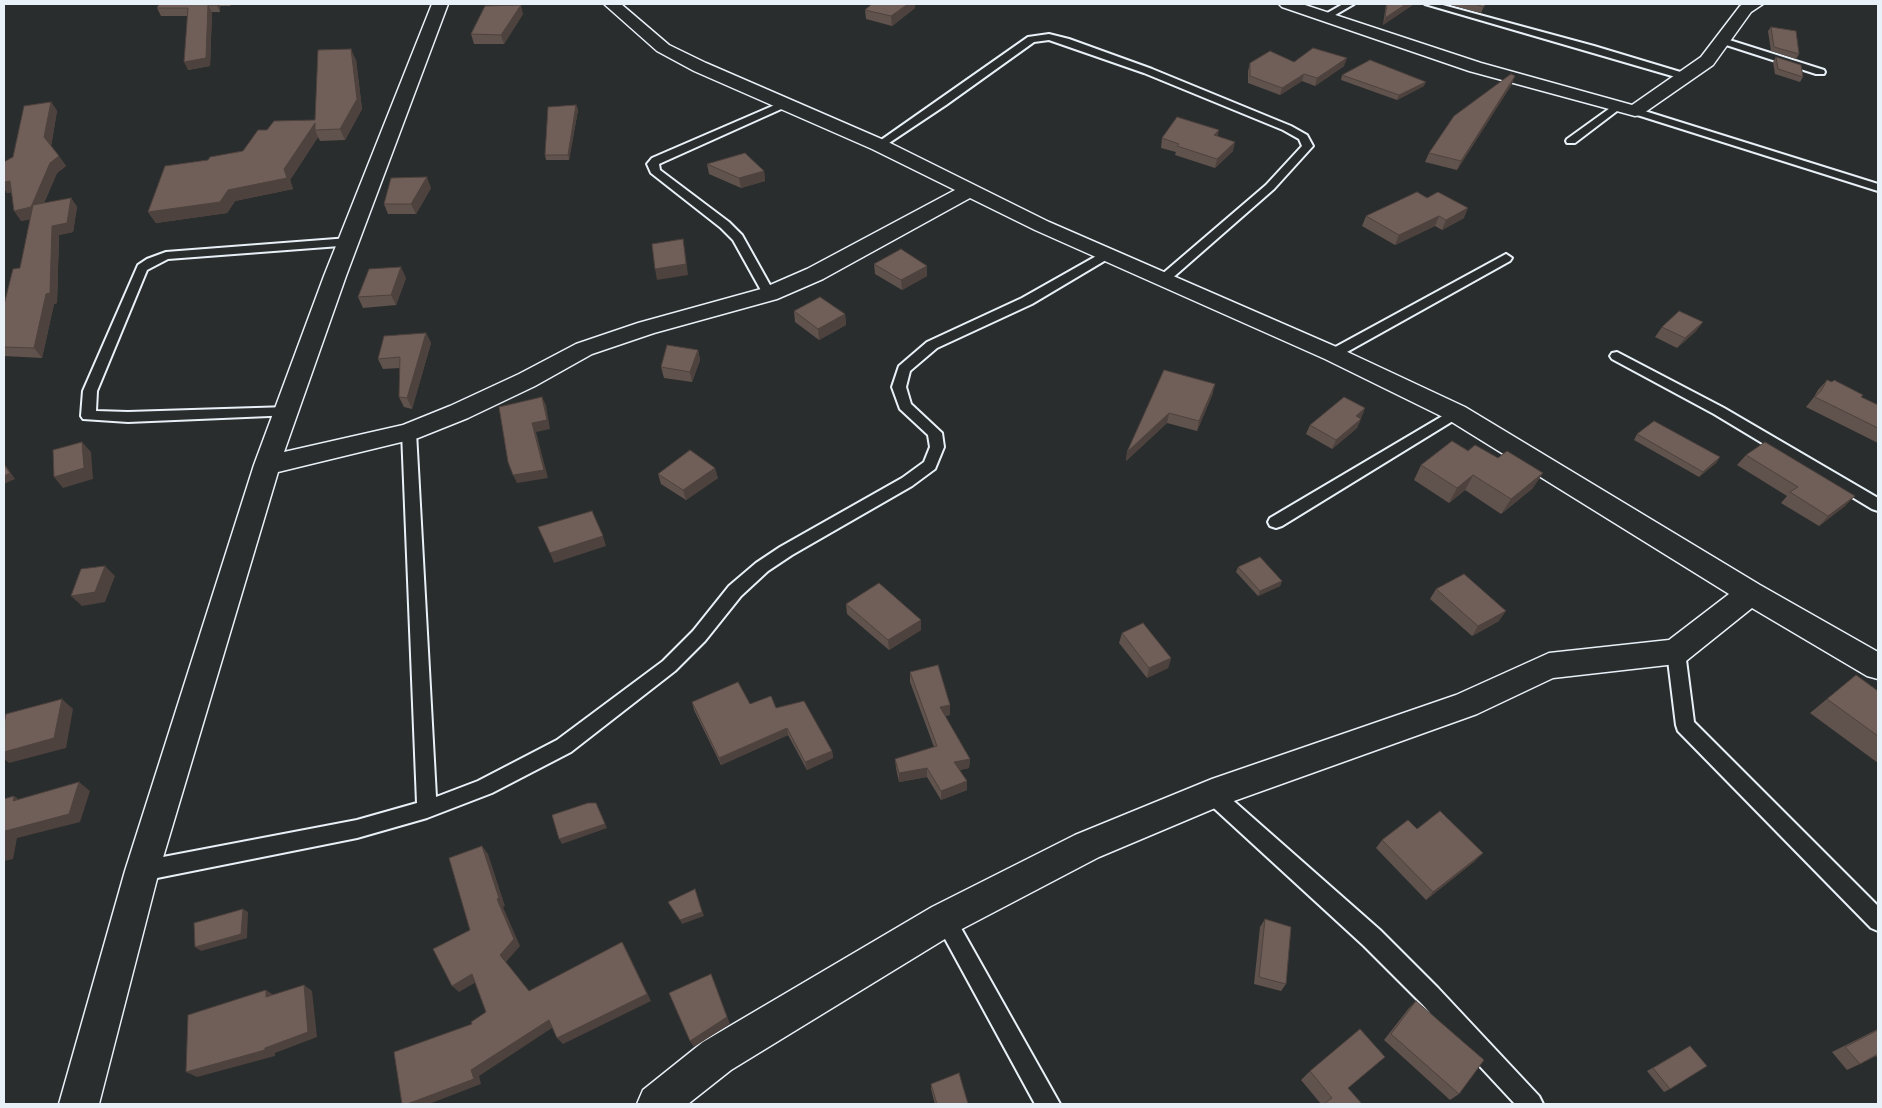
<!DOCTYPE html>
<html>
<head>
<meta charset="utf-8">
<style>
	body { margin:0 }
	#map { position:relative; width:1882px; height:1108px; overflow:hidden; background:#2a2d2e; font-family:Dekko,sans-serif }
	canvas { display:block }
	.frame { position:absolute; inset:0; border:5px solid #e8f1f8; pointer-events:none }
</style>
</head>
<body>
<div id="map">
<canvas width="1882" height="1108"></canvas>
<div class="frame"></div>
</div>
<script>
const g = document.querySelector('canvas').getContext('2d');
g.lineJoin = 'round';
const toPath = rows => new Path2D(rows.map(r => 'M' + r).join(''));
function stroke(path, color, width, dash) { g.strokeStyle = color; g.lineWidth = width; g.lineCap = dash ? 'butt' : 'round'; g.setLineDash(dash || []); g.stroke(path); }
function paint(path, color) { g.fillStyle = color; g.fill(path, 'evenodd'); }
const lane = toPath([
	[1343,4,1354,4,1330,18,1327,19,1322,16,1343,4],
	[1425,4,1439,4,1594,46,1687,74,1688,76,1683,79,1679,78,1425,4],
	[1049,34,1069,39,1152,69,1291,126,1307,135,1313,146,1274,189,1169,281,1165,282,1161,281,1159,278,1161,275,1266,185,1302,146,1299,139,1283,130,1144,73,1049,40,1034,42,946,105,883,147,879,148,874,145,1028,37,1049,34],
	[1723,38,1824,70,1825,72,1824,74,1816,74,1720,43,1718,41,1723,38],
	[784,101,789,104,788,106,659,164,660,170,729,222,742,235,775,294,769,298,763,294,733,240,721,228,651,173,647,164,652,158,784,101],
	[1617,103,1622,106,1621,108,1575,143,1567,143,1566,141,1567,139,1617,103],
	[1635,108,1878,184,1878,191,1631,113,1630,111,1635,108],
	[349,238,353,239,355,242,353,245,168,259,147,270,97,391,96,411,128,412,288,407,293,409,295,412,293,415,128,422,83,419,81,416,83,391,138,265,147,259,166,252,349,238],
	[1107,250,1111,251,1113,254,1111,257,1032,304,937,348,910,371,906,387,911,404,942,433,944,447,935,469,912,486,792,555,768,571,741,596,705,641,675,671,571,752,492,793,427,818,357,838,142,881,135,878,132,871,135,864,142,861,357,820,417,803,402,432,404,428,409,427,414,428,416,432,436,797,478,781,557,740,663,661,693,631,729,586,756,563,780,547,902,478,924,462,930,447,928,435,900,409,892,387,899,366,927,342,1022,298,1107,250],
	[1506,254,1512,258,1510,261,1338,357,1328,357,1326,354,1328,351,1506,254],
	[1617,352,1724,408,1878,498,1878,511,1872,509,1714,414,1612,359,1610,356,1612,353,1617,352],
	[1456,408,1461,410,1463,413,1461,416,1282,526,1276,528,1270,526,1268,522,1270,518,1456,408],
	[1676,645,1682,647,1685,652,1694,722,1878,906,1878,931,1871,928,1678,731,1676,725,1667,652,1670,647,1676,645],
	[1212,785,1219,788,1380,930,1438,988,1539,1096,1543,1104,1515,1104,1422,1004,1364,946,1205,800,1202,794,1205,788,1212,785],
	[945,909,952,912,1060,1104,1035,1104,938,926,935,919,938,912,945,909]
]);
const street = toPath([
	[432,4,448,4,346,276,284,452,403,425,450,406,519,374,576,344,638,323,761,289,807,269,955,190,872,149,694,71,657,51,604,4,621,4,669,45,706,63,886,141,1049,222,1341,349,1465,407,1760,585,1878,652,1878,679,1867,676,1752,608,1686,661,1676,664,1553,678,1477,714,1220,806,1099,857,958,931,731,1070,688,1104,637,1104,643,1090,703,1042,932,907,1075,835,1212,779,1456,695,1549,653,1669,640,1729,594,1447,419,1325,359,1035,230,970,198,823,279,777,299,654,333,592,354,535,386,468,418,418,438,278,472,159,871,99,1104,59,1104,125,871,254,465,324,276,432,4],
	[1279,4,1302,4,1481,63,1632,105,1701,57,1740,6,1743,4,1763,4,1751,12,1713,65,1641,115,1635,116,1469,71,1282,7,1279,4]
]);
const wall = toPath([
	[159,4,232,4,230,6,220,6,220,12,212,12,210,66,188,70,187,16,161,16,157,8],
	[872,4,915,4,915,8,892,26,866,19,865,10],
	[1386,4,1414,4,1383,25],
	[1447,4,1485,4,1481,13],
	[523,14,504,44,474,44,471,34],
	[1771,27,1799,54,1796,59,1771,51,1768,31],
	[1776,57,1803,77,1800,82,1775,74,1773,62],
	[356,60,362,109,345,140,320,141,318,137,290,180,293,189,235,201,227,213,156,223,148,212,208,160,243,151,267,130,315,120],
	[1294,62,1344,66,1315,86,1302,81,1280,95,1248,83,1248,71,1250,63],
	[1342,75,1424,86,1397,100,1341,80],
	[1512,84,1457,170,1425,162,1429,153],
	[51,102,57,111,51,146,66,166,57,173,44,203,71,198,77,207,73,232,59,235,57,303,54,304,42,358,4,356,4,305,20,268,31,219,21,221,12,192,7,193,4,188,4,162,13,157],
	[576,105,578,110,569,160,546,160,545,155],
	[1218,136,1233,151,1215,168,1175,155,1176,152,1161,148,1162,138],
	[707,164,764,171,765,181,741,188,709,174],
	[431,188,416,214,388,214,384,204],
	[1417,192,1464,218,1442,230,1435,226,1395,245,1362,226,1366,216],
	[874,264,927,266,927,276,902,290,875,274],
	[406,278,396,305,363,308,358,297],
	[794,311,845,314,846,325,819,340,795,322],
	[1703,322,1695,332,1677,348,1655,337,1662,327],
	[426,333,431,343,412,409,404,407,399,397,400,368,383,369,378,359],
	[698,350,700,360,692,382,664,378,661,367],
	[1164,370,1213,393,1197,431,1167,423,1126,461,1127,452],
	[1827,380,1878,405,1878,443,1806,407,1814,397,1818,390],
	[1365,408,1357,428,1332,449,1306,434,1310,425],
	[1637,434,1720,457,1716,463,1699,477,1634,440],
	[1452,441,1533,488,1501,514,1465,490,1449,503,1414,480,1421,465],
	[1746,455,1845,506,1819,526,1781,503,1787,496,1737,465],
	[658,474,718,478,686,500,661,484],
	[1238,567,1282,581,1280,586,1258,596,1236,572],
	[1436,589,1499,621,1472,636,1430,599],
	[846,604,921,630,889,650,847,614],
	[1122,633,1171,658,1168,668,1147,678,1119,643],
	[910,672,950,705,950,715,945,716,970,759,969,768,960,770,967,790,941,800,927,777,899,782,896,768,895,759,934,747,910,682],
	[1856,675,1878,691,1878,763,1810,713],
	[692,702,750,704,776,708,832,751,833,758,807,770,788,735,721,765,694,710],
	[1417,829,1475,861,1426,900,1376,848,1382,840],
	[1265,919,1286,984,1281,991,1254,984,1260,927],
	[1416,1001,1459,1094,1450,1100,1384,1040,1409,1008],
	[1878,1029,1878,1058,1876,1056,1860,1064,1847,1070,1832,1052],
	[1690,1046,1670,1089,1664,1092,1647,1071],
	[1310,1071,1348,1088,1362,1104,1321,1104,1301,1080],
	[931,1084,968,1104,935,1104,931,1089]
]);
const shadedWall = toPath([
	[216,4,219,4,220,6,220,12],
	[908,4,915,4,915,8,892,26,891,16],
	[1406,4,1414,4,1383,25,1385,18],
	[208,5,212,12,210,66,188,70,184,62],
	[521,5,523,14,504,44,501,35],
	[351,49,356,60,362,109,345,140,340,129],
	[1347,58,1344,66,1315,86,1317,78],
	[1304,74,1302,81,1280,95,1282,88],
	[1515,76,1512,84,1457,170,1461,161],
	[1426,82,1424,86,1397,100,1399,95],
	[51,102,57,111,51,147,44,137],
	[576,105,578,110,569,160,568,155],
	[315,123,315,130,318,137,290,180,293,189,235,201,227,213,156,223,148,212,228,190,284,169],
	[1219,130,1217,139,1214,135],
	[1235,142,1233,151,1215,168,1217,159],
	[59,156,66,166,57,173,38,217,21,221,14,211,50,163],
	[764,171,765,181,741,188,739,178],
	[427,177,431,188,416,214,411,204],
	[10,181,18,191,7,193,4,188,4,182],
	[71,198,77,207,73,232,59,235,57,303,54,304,42,358,34,348,46,294,52,226],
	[1468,208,1464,218,1442,230,1446,220],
	[1439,216,1435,226,1395,245,1399,235],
	[683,239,685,250,688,275,657,280,655,269],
	[927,266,927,276,902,290,901,280],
	[401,267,406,278,396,305,391,295],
	[845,314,846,325,819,340,818,329],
	[1703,322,1695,332,1677,348,1685,338],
	[426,333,431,343,412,409,407,398],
	[698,350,700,360,692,382,690,372],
	[1215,384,1213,393,1197,431,1199,421],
	[542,397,546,405,550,429,536,432,548,478,517,483,513,475],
	[1365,408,1361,418,1353,425,1356,416],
	[1169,413,1167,423,1126,461,1127,452],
	[1361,419,1357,428,1332,449,1336,440],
	[82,442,91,452,93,479,63,488,54,477],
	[1720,457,1716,463,1699,477,1703,472],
	[4,463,15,479,4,484],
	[715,468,718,478,686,500,683,490],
	[1543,473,1533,488,1501,514,1511,499],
	[1473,475,1465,490,1449,503,1457,488],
	[1855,496,1845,506,1819,526,1828,516],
	[603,536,606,546,554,563,550,553],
	[105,566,115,576,105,602,82,606,71,596],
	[1282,581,1280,586,1258,596,1260,591],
	[1506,611,1499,621,1472,636,1478,626],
	[921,620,921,630,889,650,888,640],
	[1171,658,1168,668,1147,678,1149,668],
	[62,699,73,709,66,748,9,763,4,759,4,752],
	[950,705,950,715,940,716,940,707],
	[787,728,788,735,721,765,719,758],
	[832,751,833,758,807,770,805,762],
	[970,759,969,768,954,771,954,762],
	[927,768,927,777,899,782,899,773],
	[967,781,967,790,941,800,941,791],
	[79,782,90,791,80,822,17,838,13,859,4,861,4,837,5,831],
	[14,796,26,804,13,801],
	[596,803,607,828,562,844,559,839],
	[482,846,488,854,505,906,503,907,520,946,506,962,535,997,500,955],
	[1483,853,1475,861,1426,900,1433,892],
	[695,889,704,916,682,924,680,920],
	[243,909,248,912,247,938,201,951,195,947],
	[622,942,626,949,651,1001,563,1044,557,1038],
	[472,974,478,981,459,992,452,986],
	[711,974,714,981,730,1024,694,1047,690,1041],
	[304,985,312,991,317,1037,275,1053,275,1056,197,1077,186,1072,265,1048],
	[266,990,275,996,266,997],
	[549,1020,555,1026,479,1076,481,1084,429,1104,407,1104,471,1070]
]);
const building = toPath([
	[159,4,216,4,216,5,208,5,206,58,184,62,188,8,157,8,159,4],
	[872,4,908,4,891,16,865,10,872,4],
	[1387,4,1406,4,1385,18,1387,4],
	[1474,4,1485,4,1484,7,1474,4],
	[521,5,501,35,471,34,485,6,521,5],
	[1771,27,1796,31,1799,54,1774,47,1771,27],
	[1313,48,1347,58,1317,78,1304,74,1282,88,1250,76,1250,63,1270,51,1294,62,1313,48],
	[351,49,357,99,340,129,315,130,315,123,284,169,287,178,228,190,220,202,148,212,165,166,208,160,210,157,243,151,258,130,267,130,274,121,315,120,318,50,351,49],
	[1776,57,1801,65,1803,77,1778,69,1776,57],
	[1370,60,1426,82,1399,95,1342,75,1370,60],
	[1511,74,1515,76,1461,161,1429,153,1454,116,1511,74],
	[51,102,44,137,59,156,50,163,31,207,14,211,10,181,4,182,4,162,13,157,24,106,51,102],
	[576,105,568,155,545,155,548,107,576,105],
	[1177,117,1219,130,1214,135,1235,142,1217,159,1177,146,1179,144,1162,138,1177,117],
	[745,153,764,171,739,178,707,164,745,153],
	[427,177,411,204,384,204,391,178,427,177],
	[1417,192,1427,198,1438,192,1468,208,1446,220,1439,216,1399,235,1366,216,1417,192],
	[71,198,67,223,52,226,50,293,46,294,34,348,4,347,4,305,13,269,20,268,33,205,71,198],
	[683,239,686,264,655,269,652,244,683,239],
	[901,249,927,266,901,280,874,264,901,249],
	[401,267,391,295,358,297,369,269,401,267],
	[820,297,845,314,818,329,794,311,820,297],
	[1679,311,1703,322,1685,338,1662,327,1679,311],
	[426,333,407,398,399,397,400,357,378,359,384,336,426,333],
	[667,345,698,350,690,372,661,367,667,345],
	[1164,370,1215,384,1199,421,1169,413,1127,452,1164,370],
	[1827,380,1832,382,1834,380,1863,395,1861,397,1878,405,1878,428,1815,397,1821,391,1827,380],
	[542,397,547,420,532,423,544,470,513,475,508,462,499,407,542,397],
	[1344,397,1365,408,1356,416,1361,419,1336,440,1310,425,1344,397],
	[1654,421,1720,457,1703,472,1637,434,1654,421],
	[1452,441,1468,451,1475,445,1498,458,1507,451,1543,473,1511,499,1473,475,1457,488,1421,465,1452,441],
	[82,442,84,468,54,477,53,450,82,442],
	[1765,442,1855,496,1828,516,1790,492,1798,487,1746,455,1765,442],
	[690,450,715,468,683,490,658,474,690,450],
	[4,465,10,473,4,476,4,465],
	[592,511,603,536,550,553,538,527,592,511],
	[1260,557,1282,581,1260,591,1238,567,1260,557],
	[105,566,95,592,71,596,81,569,105,566],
	[1464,574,1506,611,1478,626,1436,589,1464,574],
	[879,583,921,620,888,640,846,604,879,583],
	[1143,623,1171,658,1149,668,1122,633,1143,623],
	[938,665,950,705,940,707,970,759,954,762,967,781,941,791,927,768,899,773,895,759,937,746,910,672,938,665],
	[1856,675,1878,691,1878,736,1827,699,1856,675],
	[738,682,750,704,771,696,776,708,804,701,832,751,805,762,787,728,719,758,692,702,738,682],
	[62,699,54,738,4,752,4,724,6,714,62,699],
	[79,782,69,814,5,831,4,837,4,799,14,796,13,801,79,782],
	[588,803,596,803,605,824,559,839,552,815,588,803],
	[1440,811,1483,853,1433,892,1382,840,1408,820,1417,829,1440,811],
	[482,846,499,898,497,899,514,939,500,955,529,991,622,942,647,994,557,1038,549,1020,471,1070,474,1079,407,1104,402,1104,394,1052,472,1024,471,1022,486,1012,472,974,452,986,433,949,470,930,449,858,482,846],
	[695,889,702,912,680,920,668,902,695,889],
	[243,909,241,934,195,947,194,923,243,909],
	[1265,919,1291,927,1286,984,1259,977,1265,919],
	[711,974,727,1017,690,1041,669,993,711,974],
	[304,985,308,1032,265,1048,265,1050,186,1072,188,1015,266,990,266,997,304,985],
	[1416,1001,1484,1060,1459,1094,1391,1034,1416,1001],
	[1360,1029,1385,1057,1348,1088,1362,1104,1324,1104,1332,1098,1310,1071,1360,1029],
	[1878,1030,1878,1054,1860,1064,1845,1047,1878,1030],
	[1690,1046,1707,1066,1670,1089,1653,1068,1690,1046],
	[959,1073,968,1104,937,1104,931,1084,959,1073]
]);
stroke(lane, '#e8f1f8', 4);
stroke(street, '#e8f1f8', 3);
paint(lane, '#2a2d2e');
paint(street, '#2a2d2e');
paint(wall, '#60524c');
paint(shadedWall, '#4e423e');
paint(building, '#705f58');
stroke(building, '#4e423e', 1);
</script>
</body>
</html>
